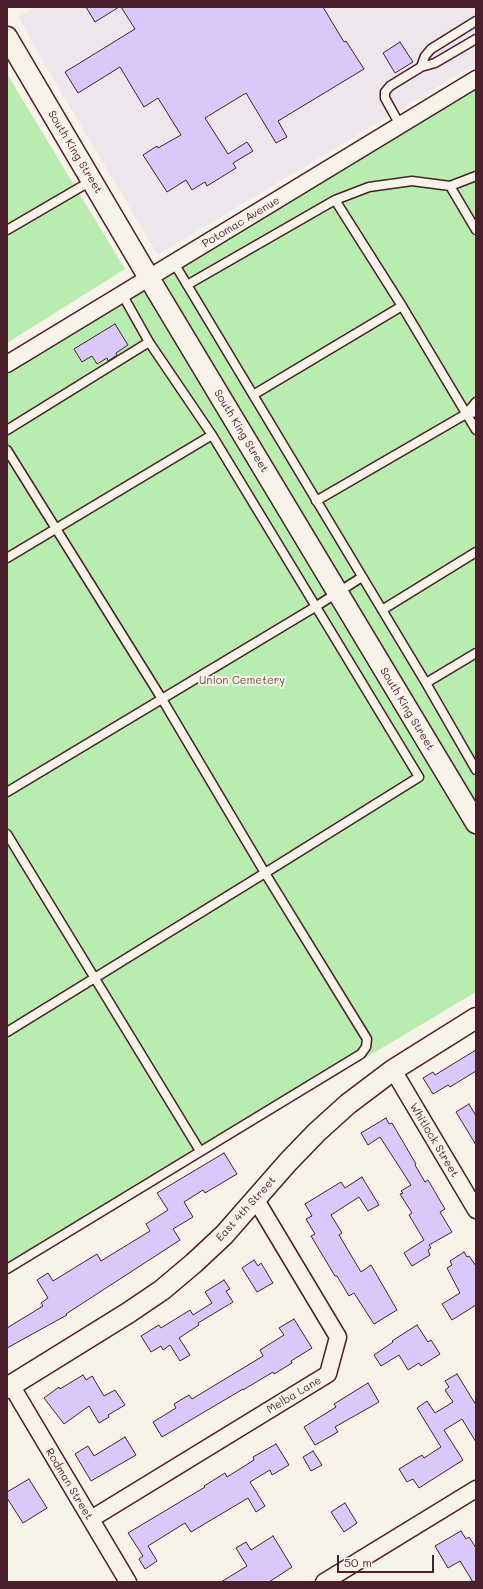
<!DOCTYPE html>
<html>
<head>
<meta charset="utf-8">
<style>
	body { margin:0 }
	#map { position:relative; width:483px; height:1589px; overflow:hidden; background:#f7f3e8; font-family:Mali,sans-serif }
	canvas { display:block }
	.frame { position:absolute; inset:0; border:8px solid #4a1f2b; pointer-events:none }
	.scale { position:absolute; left:337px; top:1555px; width:97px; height:18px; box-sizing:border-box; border:2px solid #4a1f2b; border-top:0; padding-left:5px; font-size:12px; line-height:14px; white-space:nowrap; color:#4a1f2b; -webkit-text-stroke:3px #f7f3e8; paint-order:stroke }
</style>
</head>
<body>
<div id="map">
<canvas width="483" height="1589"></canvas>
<div class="frame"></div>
<div class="scale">50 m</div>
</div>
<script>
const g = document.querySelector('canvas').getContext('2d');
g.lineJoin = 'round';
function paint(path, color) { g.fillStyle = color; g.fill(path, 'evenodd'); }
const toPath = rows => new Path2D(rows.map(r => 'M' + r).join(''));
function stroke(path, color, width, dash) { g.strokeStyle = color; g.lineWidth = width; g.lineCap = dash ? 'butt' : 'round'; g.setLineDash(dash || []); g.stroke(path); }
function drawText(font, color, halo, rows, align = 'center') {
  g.font = font + ' Mali,sans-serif'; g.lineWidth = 4; g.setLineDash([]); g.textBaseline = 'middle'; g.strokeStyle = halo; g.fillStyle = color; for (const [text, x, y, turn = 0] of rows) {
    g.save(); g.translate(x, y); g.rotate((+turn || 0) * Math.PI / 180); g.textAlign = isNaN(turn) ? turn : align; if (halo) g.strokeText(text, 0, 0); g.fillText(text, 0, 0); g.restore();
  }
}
const built = toPath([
	[34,7,476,7,476,64,158,255,40,57,19,17]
]);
const green = toPath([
	[7,74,125,269,7,343],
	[476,89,476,992,7,1271,7,370]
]);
const building = toPath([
	[86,7,119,7,95,22,86,7],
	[121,7,323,7,344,42,346,41,364,69,278,121,287,137,276,143,246,93,205,118,228,154,247,142,253,151,233,163,236,168,207,186,205,182,192,190,186,180,167,192,143,155,157,146,158,148,181,135,158,98,144,107,120,67,78,93,65,72,135,29,121,7],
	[400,42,413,62,395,73,383,53,400,42],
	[115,324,128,345,116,353,117,355,108,361,107,358,97,364,92,356,82,362,74,349,115,324],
	[476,1050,476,1071,450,1087,448,1085,433,1094,423,1078,433,1072,435,1075,476,1050],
	[469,1104,476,1116,476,1145,456,1112,469,1104],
	[386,1118,389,1124,392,1123,416,1164,415,1165,425,1182,428,1180,445,1209,440,1212,452,1232,429,1245,431,1248,428,1250,430,1255,412,1266,404,1253,424,1240,409,1215,412,1213,400,1194,403,1193,401,1191,411,1185,380,1137,368,1145,361,1133,386,1118],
	[224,1153,237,1174,205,1193,203,1190,184,1202,193,1217,173,1229,180,1240,66,1314,67,1315,7,1348,7,1328,43,1306,41,1303,48,1298,37,1280,48,1273,53,1281,97,1254,101,1261,150,1231,146,1224,168,1210,157,1193,224,1153],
	[362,1177,379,1205,368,1211,359,1197,331,1215,342,1233,339,1235,361,1272,371,1265,397,1310,374,1324,354,1293,349,1296,337,1276,335,1276,311,1236,315,1234,306,1219,312,1216,305,1204,341,1182,345,1188,362,1177],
	[464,1252,467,1257,469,1256,476,1266,476,1305,452,1320,442,1304,460,1293,447,1268,452,1265,450,1261,464,1252],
	[254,1260,258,1266,261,1263,273,1283,257,1292,242,1268,254,1260],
	[224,1280,230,1289,226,1291,233,1302,198,1323,199,1325,179,1338,190,1355,180,1361,170,1345,163,1350,161,1346,151,1352,141,1336,159,1325,161,1328,190,1310,193,1315,212,1303,205,1292,224,1280],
	[294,1319,312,1348,291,1361,292,1363,274,1374,273,1372,243,1390,243,1389,162,1437,153,1422,176,1408,174,1404,189,1395,192,1399,263,1356,260,1350,284,1335,279,1328,294,1319],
	[417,1325,428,1342,431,1340,440,1354,421,1366,419,1363,408,1370,399,1355,381,1366,374,1355,393,1342,392,1341,417,1325],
	[457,1374,476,1405,476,1442,462,1419,444,1430,463,1460,419,1488,413,1479,407,1482,399,1469,422,1455,424,1458,441,1447,417,1408,427,1401,435,1413,453,1402,445,1390,449,1387,445,1381,457,1374],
	[83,1375,86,1380,92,1376,104,1396,115,1390,125,1405,108,1415,109,1417,99,1423,89,1406,64,1424,44,1398,59,1387,60,1389,83,1375],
	[368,1383,379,1402,335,1427,338,1432,315,1445,304,1427,336,1407,334,1404,368,1383],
	[125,1437,136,1455,91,1481,75,1454,88,1446,94,1456,125,1437],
	[276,1444,289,1465,272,1475,270,1470,250,1482,265,1506,256,1512,248,1498,191,1532,185,1523,148,1546,157,1561,145,1569,139,1559,143,1556,128,1533,205,1487,204,1486,225,1473,227,1477,254,1460,253,1457,276,1444],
	[313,1451,322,1465,311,1471,303,1457,313,1451],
	[29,1479,47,1508,23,1523,7,1498,7,1492,29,1479],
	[345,1503,357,1523,344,1532,331,1512,345,1503],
	[461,1531,466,1539,469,1537,476,1548,476,1582,473,1582,460,1561,448,1568,435,1546,461,1531],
	[273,1536,292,1567,269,1582,221,1582,247,1566,236,1548,246,1542,251,1550,273,1536]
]);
const service = toPath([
	[421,67,425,56,431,49,476,21],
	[400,125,385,98,385,92,390,86,421,67,435,63,476,39],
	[450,186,476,230],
	[335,200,369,187,412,181,450,186,476,176],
	[7,230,91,181],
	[174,263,426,683,476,770],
	[187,285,335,200,402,306,476,430],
	[253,395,402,306],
	[466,414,476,402],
	[7,430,149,342],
	[7,450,162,699,265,873,367,1039,366,1047,361,1054,7,1269],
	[316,501,466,414,476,412],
	[7,558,212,435],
	[382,610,476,552],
	[426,683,476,653],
	[7,792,315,607,362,577],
	[7,834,200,1151],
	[7,1032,265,873,419,777,212,435,149,342,122,294]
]);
const minor = toPath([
	[7,364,476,79],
	[393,1070,476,1210],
	[11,1385,128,1582],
	[91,1519,328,1374,338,1337,256,1200],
	[324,1582,476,1489]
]);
const tertiary = toPath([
	[7,37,149,278,476,823],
	[7,1388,128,1313,162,1290,194,1263,224,1235,288,1162,317,1132,348,1104,393,1070,476,1018]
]);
const streetNames = [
	["South King Street",75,152,59],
	["Potomac Avenue",241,222,-31],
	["South King Street",241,431,59],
	["South King Street",407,709,59],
	["Whitlock Street",434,1140,59],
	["East 4th Street",246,1209,-48],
	["Melba Lane",294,1395,-31],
	["Rodman Street",69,1484,59]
];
const parkNames = [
	["Union Cemetery",242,681]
];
paint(built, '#eee6ed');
paint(green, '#b8edaf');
paint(building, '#d9c8f9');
stroke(building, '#4a1f2b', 1);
stroke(service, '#4a1f2b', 11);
stroke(minor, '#4a1f2b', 19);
stroke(tertiary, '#4a1f2b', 23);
stroke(service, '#f7f3e8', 8);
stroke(minor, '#f7f3e8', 16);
stroke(tertiary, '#f7f3e8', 20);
drawText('11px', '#4a1f2b', '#f7f3e8', streetNames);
drawText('11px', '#66524c', '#f7f3e8', parkNames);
</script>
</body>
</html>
